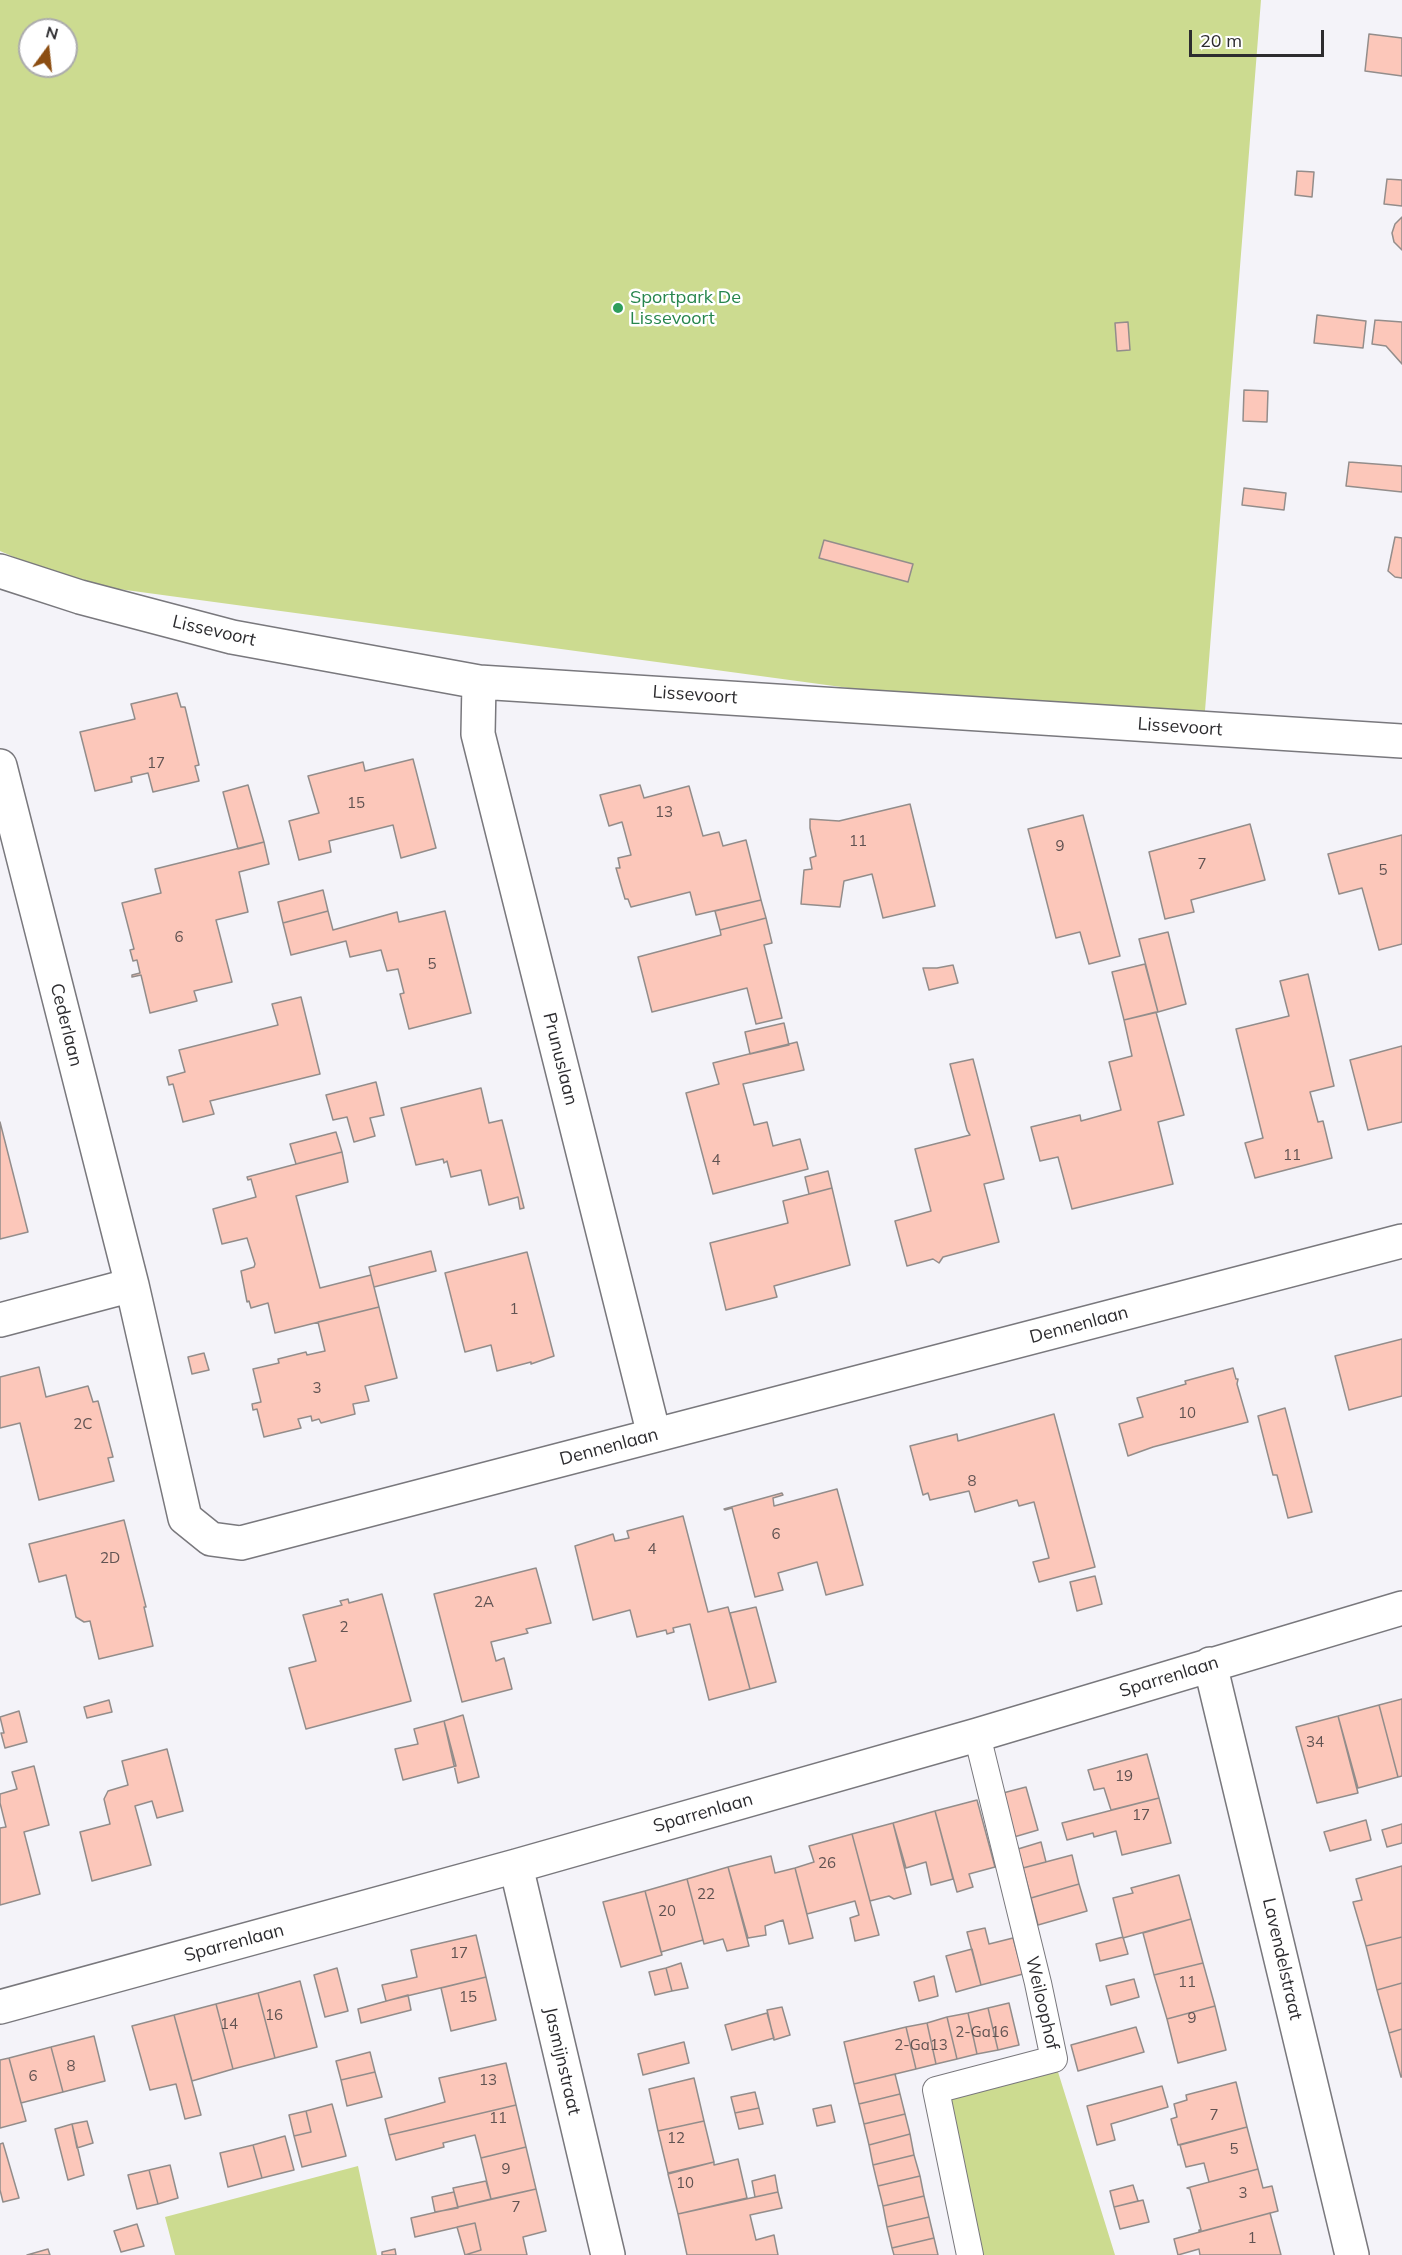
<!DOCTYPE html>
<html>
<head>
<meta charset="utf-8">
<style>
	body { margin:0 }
	#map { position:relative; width:1402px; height:2255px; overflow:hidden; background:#f4f3f9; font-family:Mulish,sans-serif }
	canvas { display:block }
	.north { position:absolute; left:18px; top:18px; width:60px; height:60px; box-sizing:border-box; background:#fff; border:2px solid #ababac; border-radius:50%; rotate:15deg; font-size:16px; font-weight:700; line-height:24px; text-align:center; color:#2d2c2f }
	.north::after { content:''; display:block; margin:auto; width:21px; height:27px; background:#8c4e12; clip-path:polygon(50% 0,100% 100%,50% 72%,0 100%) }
	.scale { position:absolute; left:1189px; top:30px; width:135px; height:27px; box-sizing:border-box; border:3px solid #2d2c2f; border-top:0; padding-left:8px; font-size:18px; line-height:21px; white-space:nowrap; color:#2d2c2f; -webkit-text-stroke:4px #fff; paint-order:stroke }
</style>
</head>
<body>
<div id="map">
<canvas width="1402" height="2255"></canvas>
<div class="north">N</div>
<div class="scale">20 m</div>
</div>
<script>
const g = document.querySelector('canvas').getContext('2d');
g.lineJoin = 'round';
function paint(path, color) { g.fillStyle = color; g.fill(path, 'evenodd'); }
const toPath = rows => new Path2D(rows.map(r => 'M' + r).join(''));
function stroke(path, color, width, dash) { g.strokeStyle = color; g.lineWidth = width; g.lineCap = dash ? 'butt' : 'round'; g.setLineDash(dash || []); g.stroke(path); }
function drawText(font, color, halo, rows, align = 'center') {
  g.font = font + ' Mulish,sans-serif'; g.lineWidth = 5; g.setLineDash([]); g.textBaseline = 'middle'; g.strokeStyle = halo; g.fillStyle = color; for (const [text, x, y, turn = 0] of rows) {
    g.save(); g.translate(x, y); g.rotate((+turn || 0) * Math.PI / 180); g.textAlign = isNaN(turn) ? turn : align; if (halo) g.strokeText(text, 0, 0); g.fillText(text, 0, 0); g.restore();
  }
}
const green = toPath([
	[0,0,1261,0,1203,736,74,583,0,551],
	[30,30,66,30,66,66,30,66],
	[1054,2059,1115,2255,970,2255,936,2090],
	[358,2166,377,2255,175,2255,165,2217]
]);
const building = toPath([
	[1369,34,1402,38,1402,76,1365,71,1369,34],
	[1297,171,1314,172,1312,197,1295,195,1297,171],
	[1387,179,1402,180,1402,206,1384,204,1387,179],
	[1401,218,1402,217,1402,250,1394,242,1392,233,1395,224,1401,218],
	[1317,315,1366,321,1363,348,1314,343,1317,315],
	[1375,320,1402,322,1402,364,1386,346,1372,344,1375,320],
	[1128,322,1130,350,1117,351,1115,323,1128,322],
	[1244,390,1268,391,1267,422,1243,421,1244,390],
	[1349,462,1402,466,1402,492,1346,486,1349,462],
	[1244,488,1286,493,1284,510,1242,505,1244,488],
	[1395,537,1402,538,1402,578,1395,577,1388,571,1395,537],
	[824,540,913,564,908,582,819,558,824,540],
	[177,693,181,707,185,707,199,765,195,766,199,781,153,792,148,773,131,777,132,782,95,791,80,732,135,719,131,704,177,693],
	[413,759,436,848,401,858,393,825,329,841,331,852,299,860,289,821,319,813,308,776,363,762,365,771,413,759],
	[248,785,264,842,238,849,223,792,248,785],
	[640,785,644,798,689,786,703,836,719,832,723,846,746,840,761,900,696,915,690,892,631,907,628,899,625,899,616,868,620,868,618,858,631,855,622,822,609,826,600,795,640,785],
	[910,804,935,906,883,918,872,874,844,881,840,907,801,904,804,870,812,869,810,858,816,856,810,828,810,819,839,821,910,804],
	[1083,815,1120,956,1089,964,1080,932,1056,938,1028,829,1083,815],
	[1250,824,1265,880,1191,900,1194,912,1165,919,1149,852,1250,824],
	[1402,835,1402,944,1379,950,1362,888,1339,894,1328,854,1402,835],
	[264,842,269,864,239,872,248,912,216,920,232,982,194,991,197,1001,150,1013,141,975,132,977,132,975,140,973,137,960,133,961,130,950,134,949,122,903,161,893,155,869,264,842],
	[323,890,328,911,283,923,278,902,323,890],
	[761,900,766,918,720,930,715,911,761,900],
	[328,911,333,930,397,912,399,922,445,911,471,1013,409,1029,400,994,404,993,398,969,387,971,381,950,350,957,346,941,291,955,283,923,328,911],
	[766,918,772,943,764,945,782,1018,756,1024,747,988,652,1012,638,957,721,935,720,930,766,918],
	[1168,932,1186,1004,1158,1012,1139,939,1168,932],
	[1145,964,1158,1012,1124,1020,1112,972,1145,964],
	[953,965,958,983,929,990,923,968,937,968,953,965],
	[1308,974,1334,1086,1310,1092,1318,1122,1323,1121,1332,1158,1255,1178,1245,1143,1263,1138,1236,1029,1289,1016,1280,981,1308,974],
	[301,997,320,1074,210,1101,214,1114,183,1122,173,1084,169,1085,167,1077,185,1072,179,1050,278,1025,272,1004,301,997],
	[1156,1012,1184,1115,1158,1122,1173,1184,1072,1209,1058,1157,1040,1161,1031,1127,1080,1115,1081,1121,1121,1110,1109,1062,1132,1056,1124,1020,1156,1012],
	[784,1023,789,1045,750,1054,745,1032,784,1023],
	[797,1042,804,1070,743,1084,754,1125,767,1122,773,1146,800,1139,808,1169,713,1194,686,1093,719,1084,713,1063,797,1042],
	[1402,1046,1402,1122,1368,1130,1350,1060,1402,1046],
	[973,1059,1004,1179,984,1184,999,1242,943,1257,939,1263,933,1259,907,1266,895,1221,931,1211,915,1149,970,1135,967,1130,950,1064,973,1059],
	[376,1082,384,1115,370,1118,375,1136,354,1142,347,1117,333,1120,326,1095,376,1082],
	[481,1088,489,1123,502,1120,524,1208,520,1209,518,1197,489,1205,481,1170,451,1177,447,1161,444,1163,443,1159,416,1165,401,1108,481,1088],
	[0,1122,28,1232,0,1239,0,1122],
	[336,1132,342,1152,296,1164,290,1144,336,1132],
	[342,1152,348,1182,296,1196,320,1288,371,1275,379,1307,275,1333,268,1303,251,1308,249,1301,247,1302,241,1271,254,1267,255,1264,247,1238,222,1244,213,1209,256,1197,251,1179,248,1180,247,1177,342,1152],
	[828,1171,832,1188,809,1194,805,1177,828,1171],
	[832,1188,850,1265,774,1286,777,1297,726,1310,710,1243,788,1223,783,1201,832,1188],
	[431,1251,436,1271,374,1287,369,1267,431,1251],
	[527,1252,554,1356,531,1364,531,1362,497,1371,491,1345,465,1352,445,1273,527,1252],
	[379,1307,397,1378,365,1386,369,1401,353,1404,355,1414,321,1423,319,1419,312,1421,311,1416,298,1419,301,1428,264,1437,257,1409,253,1410,252,1404,261,1402,253,1369,279,1363,278,1359,306,1352,307,1355,325,1351,318,1322,379,1307],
	[1402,1339,1402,1396,1349,1410,1335,1356,1402,1339],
	[204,1353,209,1370,192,1374,188,1357,204,1353],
	[39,1367,46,1397,88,1386,93,1402,98,1401,113,1457,108,1458,114,1481,39,1500,20,1423,0,1428,0,1377,39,1367],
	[1233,1368,1236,1379,1238,1379,1237,1384,1248,1422,1153,1447,1128,1456,1119,1424,1143,1417,1137,1398,1186,1384,1185,1381,1233,1368],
	[1285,1408,1312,1512,1288,1518,1277,1475,1273,1475,1258,1416,1285,1408],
	[1054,1414,1095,1567,1039,1582,1033,1562,1049,1558,1034,1502,1019,1506,1017,1500,975,1512,969,1491,930,1500,928,1493,923,1495,910,1446,957,1434,958,1441,1054,1414],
	[837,1489,863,1585,826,1595,817,1562,778,1573,783,1590,755,1597,732,1508,725,1510,724,1509,782,1493,783,1495,773,1498,774,1506,837,1489],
	[683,1516,708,1612,728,1607,750,1689,709,1700,690,1624,673,1628,674,1632,667,1634,666,1630,637,1637,630,1610,593,1620,575,1546,613,1534,615,1541,629,1538,627,1531,683,1516],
	[124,1520,146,1607,144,1607,153,1646,99,1659,90,1621,84,1622,76,1617,66,1575,39,1582,29,1544,124,1520],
	[536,1568,551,1623,526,1629,528,1633,491,1642,496,1661,504,1658,512,1689,462,1702,434,1594,536,1568],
	[1095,1576,1102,1604,1077,1611,1070,1582,1095,1576],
	[382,1594,411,1701,306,1729,289,1668,316,1661,303,1615,342,1605,340,1601,348,1599,349,1603,382,1594],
	[756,1607,776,1682,750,1689,730,1613,756,1607],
	[1402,1699,1402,1776,1398,1777,1379,1705,1402,1699],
	[109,1700,112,1712,87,1718,84,1707,109,1700],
	[1379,1705,1398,1777,1358,1788,1338,1716,1379,1705],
	[19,1711,27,1742,5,1748,1,1733,4,1733,0,1717,19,1711],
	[463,1715,479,1777,458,1783,444,1721,463,1715],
	[1338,1716,1358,1793,1317,1803,1296,1727,1338,1716],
	[444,1721,456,1766,403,1780,395,1749,418,1744,414,1729,444,1721],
	[167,1749,183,1811,157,1818,152,1801,135,1806,151,1865,92,1881,80,1832,110,1824,104,1799,108,1791,128,1785,122,1761,167,1749],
	[1147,1754,1159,1798,1111,1810,1104,1788,1094,1790,1088,1770,1147,1754],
	[34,1766,49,1825,24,1832,40,1894,0,1905,0,1828,6,1827,0,1803,0,1794,17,1789,12,1772,34,1766],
	[1026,1787,1038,1830,1014,1837,1003,1793,1026,1787],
	[1159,1798,1171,1843,1122,1855,1116,1831,1094,1837,1093,1833,1067,1840,1062,1823,1159,1798],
	[977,1800,995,1867,969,1874,973,1887,957,1892,935,1811,977,1800],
	[935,1811,953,1879,931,1885,926,1862,906,1868,893,1823,935,1811],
	[1366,1820,1371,1840,1330,1851,1324,1832,1366,1820],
	[893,1823,911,1894,894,1899,889,1896,870,1901,852,1834,893,1823],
	[1402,1824,1402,1843,1387,1847,1382,1830,1402,1824],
	[852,1834,879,1935,855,1941,850,1918,859,1915,855,1901,807,1914,795,1868,814,1862,809,1846,852,1834],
	[1041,1842,1046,1862,1023,1868,1018,1849,1041,1842],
	[1072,1855,1079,1884,1031,1898,1023,1868,1072,1855],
	[771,1856,775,1873,795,1868,813,1938,789,1944,783,1920,765,1926,766,1935,748,1938,728,1867,771,1856],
	[1402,1866,1402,1937,1366,1946,1353,1902,1362,1900,1356,1879,1402,1866],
	[728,1867,749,1946,727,1951,723,1939,704,1944,687,1879,728,1867],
	[1179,1875,1191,1919,1123,1938,1113,1898,1133,1893,1131,1888,1179,1875],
	[687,1879,703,1940,661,1952,645,1891,687,1879],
	[1079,1884,1087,1911,1038,1925,1031,1898,1079,1884],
	[645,1891,662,1955,621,1967,603,1902,645,1891],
	[1191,1919,1203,1963,1154,1975,1143,1933,1191,1919],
	[985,1928,989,1944,1013,1938,1023,1974,981,1985,967,1932,985,1928],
	[476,1935,486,1977,386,2001,382,1985,417,1977,411,1950,476,1935],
	[1123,1937,1128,1954,1100,1961,1096,1944,1123,1937],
	[1402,1937,1402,1983,1377,1990,1366,1946,1402,1937],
	[972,1949,981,1985,956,1992,946,1956,972,1949],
	[681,1963,688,1988,672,1991,666,1968,681,1963],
	[1203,1963,1215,2006,1167,2019,1154,1975,1203,1963],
	[337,1968,348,2011,325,2017,314,1975,337,1968],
	[666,1968,672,1991,655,1995,649,1972,666,1968],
	[934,1976,938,1996,919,2001,914,1982,934,1976],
	[486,1977,496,2020,451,2031,441,1988,486,1977],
	[1134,1979,1139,1997,1111,2005,1106,1986,1134,1979],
	[300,1981,317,2047,275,2058,258,1993,300,1981],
	[1402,1983,1402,2029,1389,2033,1377,1990,1402,1983],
	[258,1993,275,2058,233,2069,216,2004,258,1993],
	[408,1995,411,2010,361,2023,358,2009,408,1995],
	[1009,2003,1019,2045,998,2050,988,2008,1009,2003],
	[216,2004,233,2069,192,2081,174,2015,216,2004],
	[1215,2006,1226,2050,1178,2063,1167,2019,1215,2006],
	[782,2007,790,2035,774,2040,767,2010,782,2007],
	[988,2008,998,2050,977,2054,968,2013,988,2008],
	[767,2013,774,2038,732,2050,725,2025,767,2013],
	[968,2013,977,2054,957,2059,947,2017,968,2013],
	[174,2015,201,2115,185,2119,176,2084,150,2090,132,2026,174,2015],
	[947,2017,957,2059,936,2064,927,2023,947,2017],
	[927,2023,936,2064,916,2069,906,2027,927,2023],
	[906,2027,916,2069,854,2084,844,2042,906,2027],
	[1136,2027,1144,2052,1078,2071,1071,2045,1136,2027],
	[1402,2029,1402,2077,1401,2077,1389,2033,1402,2029],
	[94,2036,105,2081,63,2092,51,2047,94,2036],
	[684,2042,689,2063,643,2075,638,2054,684,2042],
	[51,2047,63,2092,21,2103,9,2058,51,2047],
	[370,2052,375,2072,341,2080,336,2061,370,2052],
	[9,2058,26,2121,0,2128,0,2060,9,2058],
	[506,2063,516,2105,389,2135,385,2119,445,2102,439,2078,506,2063],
	[375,2072,382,2097,347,2106,341,2080,375,2072],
	[895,2074,900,2094,859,2104,854,2084,895,2074],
	[694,2078,704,2121,658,2131,649,2089,694,2078],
	[1236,2082,1247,2127,1178,2145,1171,2119,1177,2117,1174,2104,1187,2100,1186,2095,1236,2082],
	[1162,2086,1168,2107,1111,2124,1115,2140,1097,2145,1087,2106,1162,2086],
	[755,2092,759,2108,735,2113,731,2097,755,2092],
	[900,2094,905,2114,864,2124,859,2104,900,2094],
	[332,2104,346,2156,302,2167,294,2136,311,2132,306,2111,332,2104],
	[516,2105,526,2147,481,2158,475,2135,443,2143,444,2147,396,2160,389,2135,516,2105],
	[831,2105,835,2122,817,2126,813,2109,831,2105],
	[759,2108,763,2124,739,2129,735,2113,759,2108],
	[306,2111,311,2132,294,2136,289,2115,306,2111],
	[905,2114,910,2134,869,2145,864,2124,905,2114],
	[87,2121,93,2143,77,2148,72,2124,87,2121],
	[704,2121,714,2162,668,2173,658,2131,704,2121],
	[72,2124,84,2175,68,2180,55,2129,72,2124],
	[1247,2127,1258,2169,1209,2182,1204,2163,1186,2167,1180,2145,1247,2127],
	[910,2134,914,2155,873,2165,869,2145,910,2134],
	[285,2136,294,2170,262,2178,253,2145,285,2136],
	[3,2143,19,2198,3,2202,0,2190,0,2144,3,2143],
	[253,2145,262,2178,228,2187,220,2153,253,2145],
	[526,2147,536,2189,491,2199,481,2158,526,2147],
	[914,2155,920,2176,878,2186,873,2165,914,2155],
	[738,2159,747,2198,678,2214,668,2174,714,2162,714,2165,738,2159],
	[170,2165,178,2198,158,2204,149,2170,170,2165],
	[1258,2169,1263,2188,1272,2186,1278,2211,1199,2232,1199,2230,1201,2230,1190,2189,1187,2188,1258,2169],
	[149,2170,158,2204,137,2209,128,2175,149,2170],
	[775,2175,778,2192,755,2197,752,2181,775,2175],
	[920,2176,924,2196,883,2206,878,2186,920,2176],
	[486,2181,491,2199,458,2207,453,2188,486,2181],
	[1133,2185,1138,2201,1114,2207,1110,2191,1133,2185],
	[536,2189,546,2231,523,2237,527,2255,465,2255,481,2250,475,2223,415,2237,411,2218,536,2189],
	[454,2192,458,2208,435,2212,432,2197,454,2192],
	[778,2192,782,2208,750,2215,756,2240,774,2235,778,2255,687,2255,678,2214,778,2192],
	[924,2196,929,2217,887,2227,883,2206,924,2196],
	[1143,2200,1149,2222,1120,2229,1114,2207,1143,2200],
	[1270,2213,1281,2255,1200,2255,1199,2249,1178,2255,1174,2239,1270,2213],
	[929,2217,934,2238,892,2248,887,2227,929,2217],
	[475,2223,481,2250,465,2255,457,2227,475,2223],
	[137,2224,144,2246,121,2252,114,2231,137,2224],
	[934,2238,938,2255,894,2255,892,2248,934,2238],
	[48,2249,50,2255,27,2255,48,2249],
	[395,2249,396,2255,382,2255,382,2252,395,2249]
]);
const service = toPath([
	[970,2255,936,2090,1054,2059,1038,1983,977,1735]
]);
const minor = toPath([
	[0,571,80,597,232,637,479,682,1402,741],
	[479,682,478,734,654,1435],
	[0,766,132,1285],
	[0,1320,132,1285,185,1518,211,1539,241,1543,1402,1241],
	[1210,1664,1352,2255],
	[516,1866,608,2255],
	[0,2007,516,1866,977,1735,1402,1608]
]);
const markers = [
	[618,308,6,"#2e9e5b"]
];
const numberNames = [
	["17",156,763],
	["15",356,803],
	["13",664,812],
	["11",858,841],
	["9",1060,846],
	["7",1202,864],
	["5",1383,870],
	["6",179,937],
	["5",432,964],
	["11",1292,1155],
	["4",716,1160],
	["1",514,1309],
	["3",317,1388],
	["10",1187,1413],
	["2C",83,1424],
	["8",972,1481],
	["6",776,1534],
	["4",652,1549],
	["2D",110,1558],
	["2A",484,1602],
	["2",344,1627],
	["34",1315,1742],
	["19",1124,1776],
	["17",1141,1815],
	["26",827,1863],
	["22",706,1894],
	["20",667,1911],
	["17",459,1953],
	["11",1187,1982],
	["15",468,1997],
	["16",274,2015],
	["9",1192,2018],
	["14",229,2024],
	["2-Ga16",982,2032],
	["2-Ga13",921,2045],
	["8",71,2066],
	["6",33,2076],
	["13",488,2080],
	["7",1214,2115],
	["11",498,2118],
	["12",676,2138],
	["5",1234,2149],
	["9",506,2169],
	["10",685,2183],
	["3",1243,2193],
	["7",516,2207],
	["1",1252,2238]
];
const leisureNames = [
	["Sportpark De",630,298],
	["Lissevoort",630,319]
];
const streetNames = [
	["Lissevoort",214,631,13],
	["Lissevoort",695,695,4],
	["Lissevoort",1180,727,4],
	["Cederlaan",66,1025,76],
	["Prunuslaan",560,1059,76],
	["Dennenlaan",1079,1325,-15],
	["Dennenlaan",609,1447,-15],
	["Sparrenlaan",1169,1677,-17],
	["Sparrenlaan",703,1813,-16],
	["Sparrenlaan",234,1943,-15],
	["Lavendelstraat",1282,1959,77],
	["Weiloophof",1042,2003,77],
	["Jasmijnstraat",562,2061,77]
];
paint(green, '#ccdb90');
paint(building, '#fcc7ba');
stroke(building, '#938d8b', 1.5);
stroke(service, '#79787d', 28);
stroke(minor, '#79787d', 36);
stroke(service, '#fff', 26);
stroke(minor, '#fff', 33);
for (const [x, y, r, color] of markers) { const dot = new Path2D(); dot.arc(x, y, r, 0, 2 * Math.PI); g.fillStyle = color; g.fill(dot); stroke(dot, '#fff', 2); }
drawText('15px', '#615352', null, numberNames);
drawText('18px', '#27864d', '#fff', leisureNames, 'left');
drawText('18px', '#2d2c2f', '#fff', streetNames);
</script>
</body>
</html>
